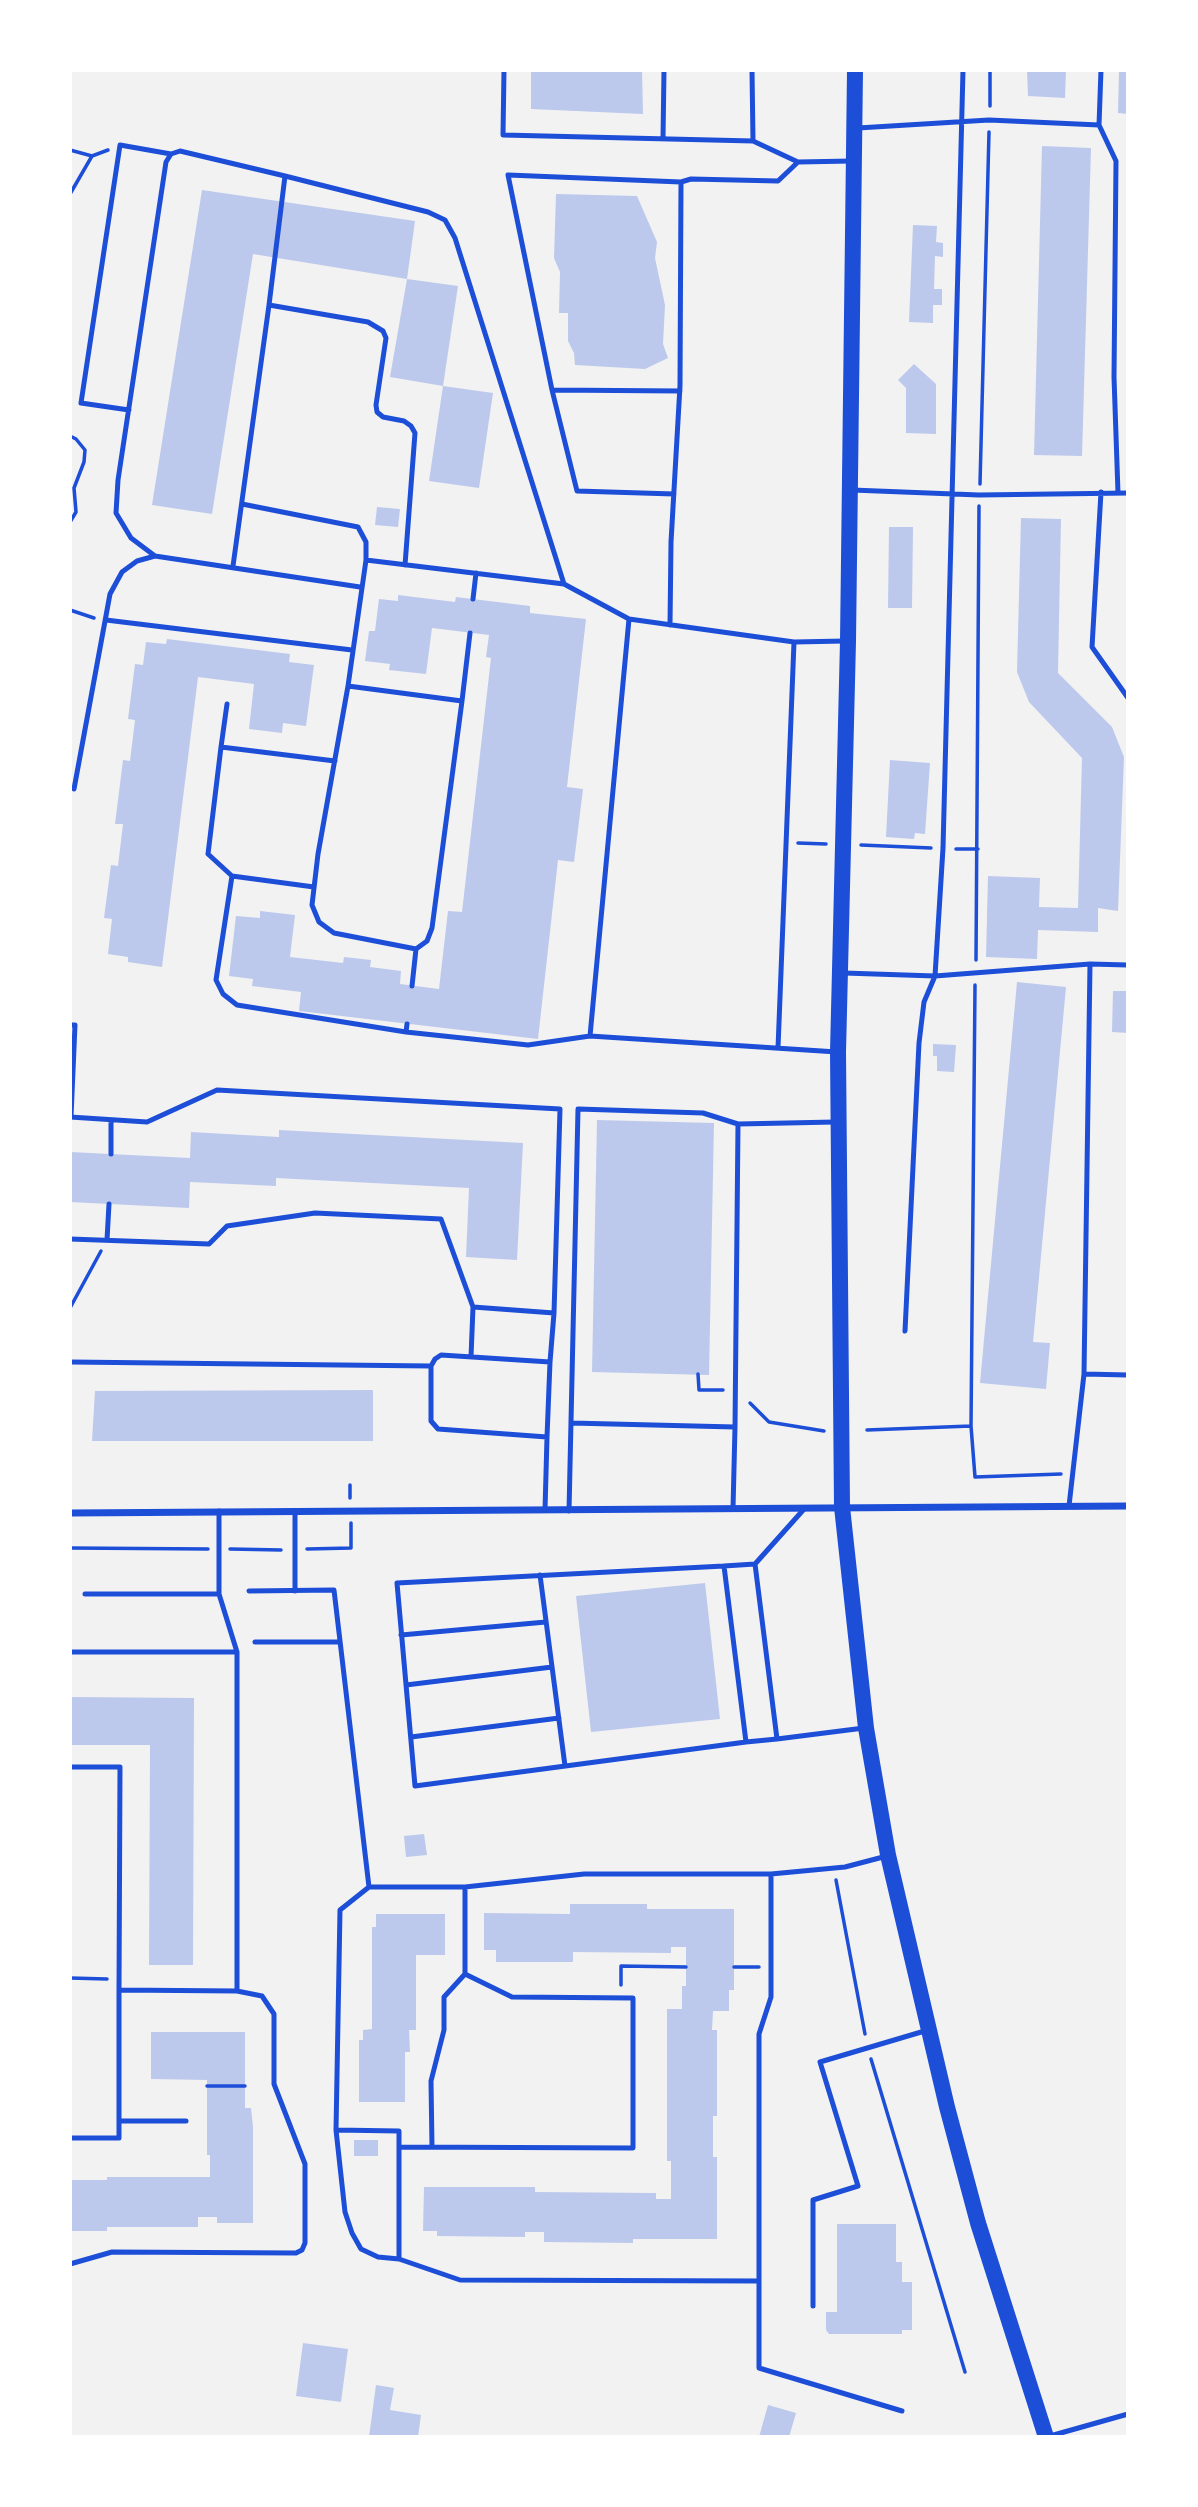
<!DOCTYPE html>
<html>
<head>
<meta charset="utf-8">
<style>
	body { margin:0 }
	#map { position:relative; width:1198px; height:2507px; overflow:hidden; background:#f2f2f2; font-family:Roboto,sans-serif }
	canvas { display:block }
	.frame { position:absolute; inset:0; border:72px solid #fff; pointer-events:none }
</style>
</head>
<body>
<div id="map">
<canvas width="1198" height="2507"></canvas>
<div class="frame"></div>
</div>
<script>
const g = document.querySelector('canvas').getContext('2d');
g.lineJoin = 'round';
function paint(path, color) { g.fillStyle = color; g.fill(path, 'evenodd'); }
const toPath = rows => new Path2D(rows.map(r => 'M' + r).join(''));
function stroke(path, color, width, dash) { g.strokeStyle = color; g.lineWidth = width; g.lineCap = dash ? 'butt' : 'round'; g.setLineDash(dash || []); g.stroke(path); }
const building = toPath([
	[531,70,642,70,643,114,531,109],
	[1027,70,1066,70,1065,98,1028,96],
	[1119,70,1128,70,1128,114,1118,113],
	[1042,146,1091,148,1082,456,1034,455],
	[202,190,415,221,407,279,458,286,443,386,390,377,407,279,253,254,212,514,152,505],
	[556,194,637,196,657,242,655,258,665,305,663,344,668,358,645,369,575,365,574,353,568,341,568,313,559,313,560,272,554,258],
	[913,225,937,226,936,242,943,243,943,257,935,256,934,289,942,289,942,305,933,305,933,323,909,322],
	[914,364,936,384,936,434,906,433,906,388,898,380],
	[443,386,493,393,479,488,429,481],
	[377,507,400,509,398,527,375,525],
	[1021,518,1061,519,1058,673,1112,727,1124,757,1118,911,1098,908,1098,932,1038,930,1037,959,986,957,988,876,1040,878,1039,907,1078,908,1082,758,1029,702,1017,672],
	[889,527,913,527,912,608,888,608],
	[398,595,455,602,456,597,530,606,530,613,586,619,567,787,583,789,574,862,558,860,538,1039,299,1011,301,992,252,986,253,979,229,976,236,916,260,918,260,911,295,915,290,957,343,963,344,957,371,960,370,967,401,971,400,984,439,989,448,911,462,912,491,658,486,657,489,635,432,628,426,674,389,670,390,664,365,661,369,631,375,631,379,599,398,601],
	[167,639,290,654,289,662,314,665,306,726,283,723,282,733,249,729,254,684,198,677,162,967,128,962,128,957,108,954,112,919,104,918,111,865,118,866,123,824,115,824,123,760,130,761,135,720,128,719,135,664,143,665,146,642,166,644],
	[890,760,930,763,925,834,915,833,914,839,886,837],
	[1017,982,1066,987,1033,1342,1050,1343,1046,1389,980,1383],
	[1113,991,1128,991,1128,1033,1112,1032],
	[933,1044,956,1045,954,1072,937,1071,937,1056,933,1056],
	[597,1120,714,1123,709,1375,592,1372],
	[279,1130,523,1143,517,1260,466,1257,469,1188,276,1178,276,1186,190,1182,189,1208,70,1202,70,1152,190,1158,191,1132,279,1137],
	[373,1390,373,1441,92,1441,95,1391],
	[705,1583,720,1719,591,1732,576,1596],
	[70,1697,194,1698,193,1965,149,1965,150,1745,70,1745],
	[424,1834,427,1855,406,1857,404,1836],
	[570,1904,647,1904,647,1909,734,1909,734,1990,729,1990,729,2011,713,2011,712,2030,717,2030,717,2116,713,2116,713,2157,717,2157,717,2239,633,2239,633,2243,544,2242,544,2232,525,2232,525,2237,437,2236,437,2231,423,2231,424,2187,535,2187,535,2192,656,2193,656,2199,671,2199,671,2161,667,2161,667,2009,682,2009,682,1986,686,1986,686,1947,671,1947,671,1953,573,1952,573,1962,496,1962,496,1950,484,1950,484,1913,570,1914],
	[376,1914,445,1914,445,1955,416,1955,416,2030,409,2030,410,2052,405,2052,405,2102,359,2102,359,2040,363,2040,363,2030,372,2029,372,1927,376,1927],
	[151,2032,245,2032,245,2108,251,2108,253,2127,253,2223,217,2223,217,2217,198,2217,198,2227,107,2227,107,2231,70,2231,70,2180,107,2180,107,2177,210,2177,210,2155,207,2155,207,2080,151,2079],
	[354,2140,378,2140,378,2156,354,2156],
	[837,2224,896,2224,896,2262,902,2262,902,2282,912,2282,912,2330,902,2330,902,2334,829,2334,826,2330,826,2312,837,2312],
	[303,2343,348,2349,341,2402,296,2396],
	[376,2385,394,2388,390,2410,421,2415,418,2437,369,2437],
	[768,2405,796,2413,789,2437,759,2437]
]);
const path = toPath([
	[990,106,990,70],
	[70,150,92,156],
	[70,194,92,156,108,150],
	[70,436,76,439,85,450,84,462,74,488,76,512,70,522],
	[980,484,989,132],
	[70,560,70,574],
	[70,610,94,618],
	[798,843,826,844],
	[861,845,931,848],
	[956,849,978,849],
	[976,960,979,506],
	[70,1308,101,1251],
	[698,1374,699,1390,723,1390],
	[750,1403,769,1422,824,1431],
	[971,1426,975,985],
	[867,1430,971,1426,975,1477,1061,1474],
	[350,1485,350,1498],
	[70,1548,208,1549],
	[230,1549,281,1550],
	[307,1549,351,1548,351,1523],
	[836,1880,865,2034],
	[734,1967,759,1967],
	[70,1978,107,1979],
	[621,1985,621,1966,686,1967],
	[871,2059,965,2372],
	[207,2086,245,2086]
]);
const service = toPath([
	[504,70,503,135,753,141],
	[752,70,753,141,798,162],
	[1099,125,1116,161,1114,377,1118,493],
	[858,128,989,120,1099,125,1101,70],
	[663,139,664,70],
	[269,305,285,176],
	[552,390,577,491,674,494],
	[680,391,552,390,508,175,681,182],
	[129,410,81,403,120,145,171,154],
	[852,490,979,495,1128,493],
	[1101,492,1092,647,1128,698],
	[242,504,358,527,366,542,366,560],
	[233,566,269,305,368,322,383,331,386,338,376,405,377,412,383,417,404,421,411,426,415,433,405,565],
	[360,587,155,556,131,538,116,513,118,480,166,162,171,154,180,151,285,176,428,212,445,220,455,238,564,584],
	[473,599,476,573],
	[106,620,352,650],
	[670,625,671,542,680,386,681,182,691,179,778,181,798,162,852,161],
	[348,686,318,854,312,905,319,922,334,933,416,949,427,941,432,928,462,701,348,686,366,560,564,584,629,619],
	[462,701,470,633],
	[221,747,227,704],
	[74,789,110,594,122,572,137,561,155,556],
	[232,876,216,980,223,994,237,1005,406,1032],
	[314,887,232,876,208,854,221,747,335,761],
	[844,973,935,976,1090,964,1128,965],
	[412,986,416,949],
	[407,1024,406,1032,528,1045,590,1036],
	[70,1025,75,1025,71,1117],
	[778,1048,794,642],
	[837,1052,590,1036,629,619,794,642,845,641],
	[70,1117,147,1122,217,1090,560,1109,554,1313,550,1362],
	[111,1154,111,1120],
	[70,1239,209,1244,227,1226,315,1213,441,1219,473,1307,554,1313],
	[107,1240,109,1204],
	[905,1331,919,1043,924,1002,935,976,943,848,963,70],
	[471,1357,473,1307],
	[70,1362,431,1366],
	[1084,1374,1128,1375],
	[571,1423,735,1427,738,1124,835,1122],
	[1069,1506,1084,1374,1090,964],
	[805,1508,755,1564,777,1739,864,1728],
	[733,1509,735,1427],
	[545,1510,547,1437,438,1429,431,1421,431,1366,435,1359,441,1355,550,1362,547,1437],
	[219,1511,219,1594,237,1652,237,1991],
	[295,1511,295,1591],
	[569,1511,578,1109,703,1113,738,1124],
	[755,1564,724,1566,746,1742,777,1739],
	[724,1566,397,1583,415,1786,746,1742],
	[540,1575,565,1766],
	[249,1591,334,1590,369,1887],
	[85,1594,219,1594],
	[401,1635,546,1622],
	[255,1642,340,1642],
	[70,1652,237,1652],
	[406,1685,552,1667],
	[411,1737,559,1718],
	[70,1767,120,1767,119,1990,237,1991,262,1996,274,2014,274,2084,305,2164,305,2243,302,2250,296,2253,112,2252,70,2264],
	[771,1874,771,1997,759,2034,759,2281,460,2280,399,2259,378,2257,361,2249,352,2233,345,2212,336,2130,340,1910,369,1887,465,1887,584,1874,771,1874,845,1867,887,1856],
	[119,2121,186,2121],
	[336,2130,399,2131,399,2147],
	[70,2138,119,2138,119,1990],
	[432,2147,431,2081,444,2030,444,1997,465,1974,465,1887],
	[399,2259,399,2147,633,2148,633,1998,512,1997,465,1974],
	[759,2281,759,2368,902,2411],
	[813,2306,813,2200,858,2186,820,2062,928,2030],
	[1050,2436,1128,2414]
]);
const minor = toPath([
	[70,1513,1128,1506]
]);
const primary = toPath([
	[855,70,848,641,838,1052,842,1507,866,1728,888,1855,947,2107,978,2223,1046,2437]
]);
paint(building, '#bdc9ec');
stroke(path, '#1d4ed8', 3.5);
stroke(service, '#1d4ed8', 5);
stroke(minor, '#1d4ed8', 7);
stroke(primary, '#1d4ed8', 16);
</script>
</body>
</html>
